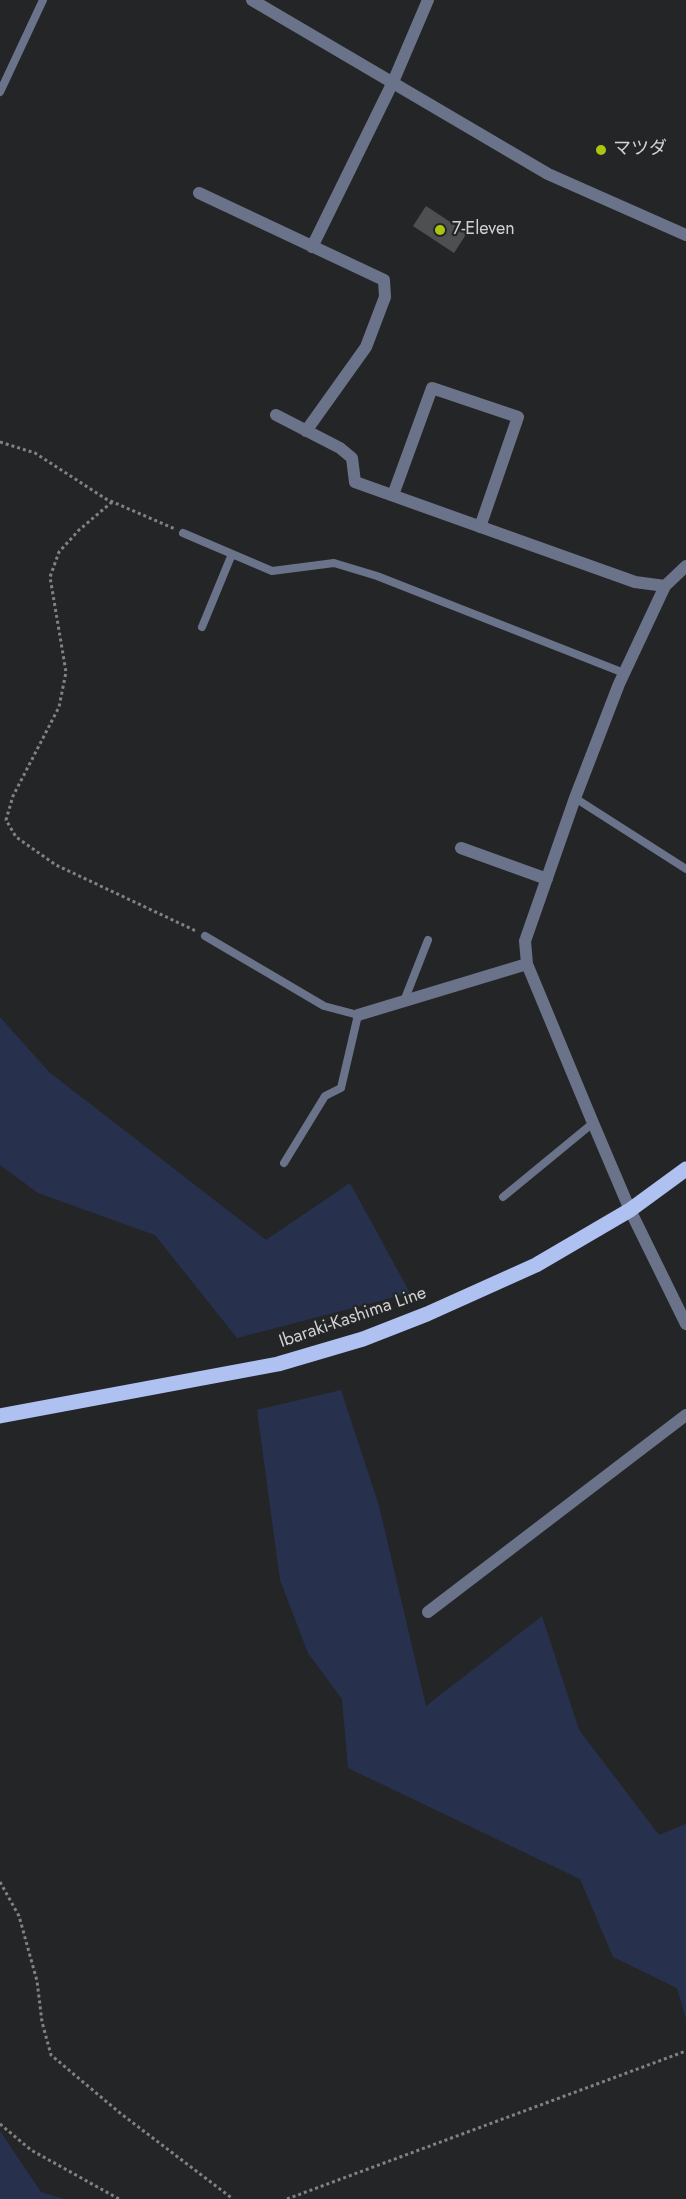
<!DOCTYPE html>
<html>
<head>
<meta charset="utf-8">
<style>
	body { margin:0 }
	canvas { display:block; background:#242527 }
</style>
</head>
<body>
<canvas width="686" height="2199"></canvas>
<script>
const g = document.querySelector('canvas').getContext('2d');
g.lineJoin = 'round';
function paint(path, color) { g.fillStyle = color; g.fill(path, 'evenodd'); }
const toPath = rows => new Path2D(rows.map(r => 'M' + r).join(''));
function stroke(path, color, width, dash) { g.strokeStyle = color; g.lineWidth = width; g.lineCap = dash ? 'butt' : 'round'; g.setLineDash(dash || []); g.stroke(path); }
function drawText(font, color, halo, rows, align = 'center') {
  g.font = font + ' Jost,"Noto Sans JP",sans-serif'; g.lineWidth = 4.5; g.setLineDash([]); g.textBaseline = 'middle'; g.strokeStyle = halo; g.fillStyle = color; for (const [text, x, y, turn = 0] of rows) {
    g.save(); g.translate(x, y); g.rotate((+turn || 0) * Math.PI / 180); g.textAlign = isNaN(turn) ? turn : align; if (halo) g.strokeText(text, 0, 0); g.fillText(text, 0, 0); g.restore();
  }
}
const green = toPath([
	[0,1017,49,1072,266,1240,350,1183,410,1293,237,1338,155,1235,38,1193,0,1165],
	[341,1390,379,1506,426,1706,542,1616,579,1730,659,1835,686,1824,686,2019,677,1988,613,1957,580,1879,348,1768,342,1699,308,1653,280,1580,257,1410],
	[0,2131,41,2192,64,2199,0,2199]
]);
const building = toPath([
	[426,206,467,233,454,253,413,226]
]);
const path = toPath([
	[0,442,35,453,106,499,175,529],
	[112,502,79,530,59,552,50,577,66,672,59,707,13,796,6,820,16,837,56,865,196,931],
	[0,1882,19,1916,37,1981,42,2022,51,2055,120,2113,233,2199],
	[0,2124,31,2150,119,2199],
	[287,2199,686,2051]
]);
const service = toPath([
	[0,92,43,0],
	[183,533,272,571,334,563,377,576,624,673],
	[202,627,232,554],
	[575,798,686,869],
	[205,936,324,1006,358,1015,341,1088,325,1096,284,1163],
	[404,1001,428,940],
	[503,1197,593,1123]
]);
const minor = toPath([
	[199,193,384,280,385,297,366,347,306,431],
	[312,247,393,82,428,0],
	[276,415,340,448,352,458,355,482,635,582,665,586],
	[393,495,432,388,518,417,480,527],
	[686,566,665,586,619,684,575,798,525,941,527,964,593,1123,630,1210,686,1324],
	[461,848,547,879],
	[358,1015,527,964],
	[428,1612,686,1415]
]);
const tertiary = toPath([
	[252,0,548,174,686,235]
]);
const primary = toPath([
	[0,1416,278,1364,363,1339,427,1314,536,1265,630,1210,686,1169]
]);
const markers = [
	[601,150,6,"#acc610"],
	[440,230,6,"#acc610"]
];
const poiNames = [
	["マツダ",613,150],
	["7-Eleven",452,230]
];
const streetNames = [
	["Ibaraki-Kashima Line",353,1318,-19]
];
paint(green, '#27314e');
paint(building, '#4e4f51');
stroke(path, '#828284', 3, [3, 3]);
stroke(service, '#6a738a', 8);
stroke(minor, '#6a738a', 12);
stroke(tertiary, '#6a738a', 12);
stroke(primary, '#aec1f1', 15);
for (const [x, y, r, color] of markers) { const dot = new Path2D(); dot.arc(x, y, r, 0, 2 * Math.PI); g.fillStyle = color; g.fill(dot); stroke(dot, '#242527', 2); }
drawText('18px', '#d1d1d3', '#242527', poiNames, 'left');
drawText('18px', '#d1d1d3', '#242527', streetNames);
</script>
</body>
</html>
